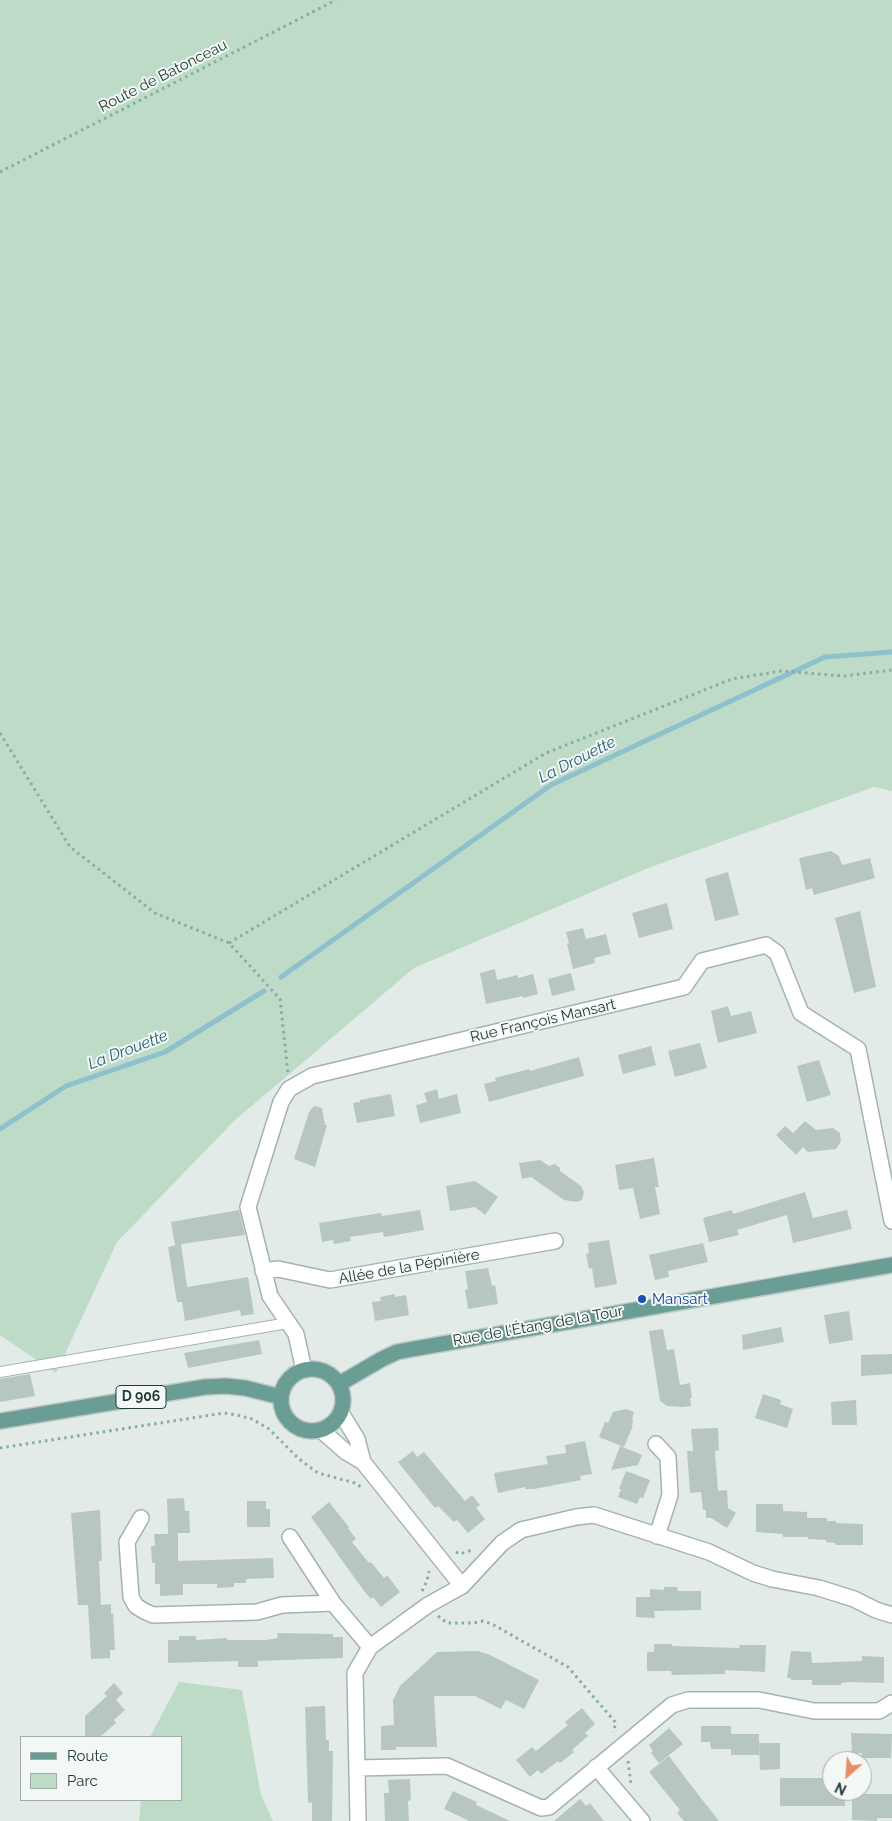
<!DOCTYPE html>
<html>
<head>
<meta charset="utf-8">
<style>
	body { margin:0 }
	#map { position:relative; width:892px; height:1821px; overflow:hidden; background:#e2ebe8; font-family:Raleway,sans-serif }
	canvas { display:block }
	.legend { position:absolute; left:20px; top:1736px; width:162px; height:65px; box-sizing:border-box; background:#f3f8f6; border:1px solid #a0aca9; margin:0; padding:6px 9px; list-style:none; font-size:15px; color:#233b36 }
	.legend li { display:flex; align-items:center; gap:10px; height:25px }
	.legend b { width:25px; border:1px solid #a0aca9 }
	.north { position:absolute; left:822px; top:1751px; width:50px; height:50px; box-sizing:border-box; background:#f3f8f6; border:1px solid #a0aca9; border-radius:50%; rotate:206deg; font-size:14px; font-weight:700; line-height:20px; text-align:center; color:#233b36 }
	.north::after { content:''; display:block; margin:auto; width:18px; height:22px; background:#e98c63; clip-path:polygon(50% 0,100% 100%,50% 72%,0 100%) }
</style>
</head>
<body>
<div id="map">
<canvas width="892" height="1821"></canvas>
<ul class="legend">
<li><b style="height:6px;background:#6a9e94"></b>Route</li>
<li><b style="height:14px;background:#bddbc7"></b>Parc</li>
</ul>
<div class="north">N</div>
</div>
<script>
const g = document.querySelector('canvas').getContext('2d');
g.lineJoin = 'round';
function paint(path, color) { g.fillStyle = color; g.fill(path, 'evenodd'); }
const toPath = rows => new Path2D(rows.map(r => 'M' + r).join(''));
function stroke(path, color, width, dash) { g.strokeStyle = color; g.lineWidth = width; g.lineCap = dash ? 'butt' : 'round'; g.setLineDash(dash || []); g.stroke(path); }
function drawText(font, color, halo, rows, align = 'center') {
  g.font = font + ' Raleway,sans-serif'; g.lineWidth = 4; g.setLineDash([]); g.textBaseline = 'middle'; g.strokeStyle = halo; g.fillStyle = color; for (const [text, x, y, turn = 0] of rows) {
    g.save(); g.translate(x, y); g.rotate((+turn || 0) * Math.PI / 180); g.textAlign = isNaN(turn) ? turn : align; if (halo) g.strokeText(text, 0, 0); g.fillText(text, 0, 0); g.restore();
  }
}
const green = toPath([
	[0,0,892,0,892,791,874,787,648,868,414,968,234,1121,117,1242,56,1373,0,1335],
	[179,1682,242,1690,261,1795,273,1821,139,1821,141,1800,181,1800,181,1737,150,1737]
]);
const stream = toPath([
	[281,977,551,785,825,657,892,652],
	[0,1129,66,1086,165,1052,264,991]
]);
const building = toPath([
	[831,851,839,856,842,865,870,858,875,878,814,895,812,888,806,890,799,858],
	[728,872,739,915,715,921,705,879],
	[667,903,673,929,639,938,632,913],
	[860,911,876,987,854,993,835,918],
	[583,928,586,939,606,934,611,954,594,958,595,963,573,969,567,944,569,943,566,932],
	[495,969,497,980,518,975,518,978,533,974,538,994,523,998,523,996,486,1004,480,973],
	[571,973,575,990,552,996,548,979],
	[728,1006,731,1016,751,1011,757,1033,718,1043,711,1011],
	[700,1043,707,1068,675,1077,668,1051],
	[651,1046,656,1065,623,1074,618,1055],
	[579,1057,584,1076,489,1102,484,1084,496,1081,495,1078,529,1069,530,1071],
	[819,1060,831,1095,807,1102,797,1066],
	[437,1089,439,1099,457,1094,461,1113,420,1123,416,1105,427,1102,424,1093],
	[391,1094,395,1116,357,1123,353,1103,360,1102,360,1100],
	[314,1106,322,1108,325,1125,327,1125,315,1167,294,1159,309,1112],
	[805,1121,816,1130,833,1128,840,1133,841,1141,836,1149,808,1152,803,1147,796,1155,776,1135,785,1126,793,1133],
	[654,1158,659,1187,655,1187,660,1214,640,1219,633,1188,619,1190,615,1165],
	[540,1160,549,1166,555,1164,560,1168,560,1171,581,1186,584,1192,582,1200,577,1202,564,1200,531,1177,522,1179,519,1163],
	[475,1181,498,1197,485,1215,475,1207,450,1211,446,1186],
	[805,1192,813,1218,847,1210,852,1229,793,1243,787,1215,737,1230,739,1235,709,1242,703,1218,732,1210,733,1214],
	[239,1210,245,1235,181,1244,187,1287,248,1277,254,1314,241,1316,240,1310,185,1321,182,1302,177,1302,168,1247,177,1245,175,1245,171,1222],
	[420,1210,424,1230,384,1237,383,1232,350,1237,351,1241,334,1244,333,1240,322,1242,319,1223,381,1213,382,1216],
	[609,1240,617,1284,595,1288,592,1268,589,1269,586,1254,589,1253,588,1243],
	[703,1243,708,1262,668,1271,669,1277,655,1280,649,1255],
	[488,1268,492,1286,495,1285,498,1304,468,1309,465,1290,468,1289,465,1271],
	[395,1294,395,1297,406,1295,409,1315,375,1321,372,1302,381,1301,380,1297],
	[849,1311,853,1340,829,1344,824,1315],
	[781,1327,784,1342,743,1350,742,1335],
	[663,1329,667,1350,674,1349,680,1385,690,1383,692,1398,690,1398,691,1406,682,1407,667,1406,660,1401,649,1331],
	[259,1340,262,1354,188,1368,184,1353],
	[892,1354,892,1374,861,1376,861,1355],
	[30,1374,35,1396,0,1402,0,1379],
	[763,1394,781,1400,780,1404,793,1409,787,1428,755,1418],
	[856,1400,857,1425,832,1425,831,1402],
	[626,1409,634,1412,632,1419,633,1420,632,1428,624,1447,599,1437,605,1422,608,1423,613,1412],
	[718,1428,719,1450,715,1451,718,1491,727,1490,728,1508,736,1513,727,1528,711,1518,706,1518,706,1510,703,1510,701,1492,690,1493,687,1451,693,1451,691,1429],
	[585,1441,592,1474,580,1476,581,1480,534,1489,525,1489,525,1487,498,1493,494,1473,548,1464,546,1456,566,1453,565,1445],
	[620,1446,642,1455,638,1465,611,1470],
	[413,1451,417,1457,424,1452,465,1501,472,1495,480,1505,476,1508,485,1519,468,1533,457,1520,454,1522,438,1506,435,1508,398,1462],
	[626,1471,650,1480,643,1498,640,1497,637,1504,618,1497,621,1489,619,1489],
	[184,1498,185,1511,189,1511,190,1533,178,1533,178,1561,273,1558,274,1578,246,1579,246,1583,234,1583,234,1587,217,1588,217,1584,183,1584,183,1595,160,1596,160,1584,155,1584,155,1563,152,1563,151,1546,155,1546,154,1534,168,1534,167,1499],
	[247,1501,266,1501,266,1509,270,1509,270,1527,247,1527],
	[329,1502,349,1527,348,1528,356,1539,352,1542,369,1563,371,1562,384,1578,387,1575,400,1592,381,1607,373,1597,371,1599,364,1591,311,1517],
	[756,1504,783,1504,783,1511,807,1512,807,1518,827,1518,827,1521,836,1521,836,1523,863,1524,863,1545,836,1545,835,1543,826,1542,826,1540,808,1539,808,1537,783,1537,783,1534,756,1532],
	[100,1510,102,1561,99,1561,101,1605,111,1604,111,1614,113,1613,115,1650,110,1650,110,1658,91,1659,88,1605,78,1605,71,1513],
	[664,1587,677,1587,678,1591,701,1591,701,1610,654,1611,655,1618,636,1617,636,1597,650,1597,650,1589,664,1590],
	[277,1633,333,1634,333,1637,343,1637,343,1658,258,1661,258,1667,238,1667,238,1661,168,1663,168,1640,179,1640,179,1636,196,1636,196,1640,227,1638,227,1640,266,1640,278,1638],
	[654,1644,672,1644,672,1646,740,1648,739,1645,766,1645,765,1672,725,1670,725,1674,672,1675,671,1671,647,1671,647,1652,654,1652],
	[478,1651,490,1655,539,1680,524,1709,506,1700,501,1709,475,1696,434,1696,437,1747,396,1747,396,1750,381,1750,381,1726,394,1725,393,1700,400,1686,437,1652],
	[791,1651,811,1652,812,1663,862,1661,862,1656,884,1657,884,1683,849,1682,841,1683,841,1685,812,1685,812,1680,791,1680,791,1678,787,1678],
	[114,1683,123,1693,116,1700,125,1710,114,1720,116,1723,100,1737,85,1737,85,1716,107,1696,104,1693],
	[325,1706,326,1740,329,1740,329,1751,333,1751,332,1821,312,1821,312,1803,308,1802,305,1707],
	[582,1708,595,1724,585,1733,588,1736,572,1750,574,1752,560,1763,558,1761,541,1774,538,1770,530,1777,516,1760,532,1747,536,1751,568,1725,565,1722],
	[701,1726,731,1726,731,1734,759,1734,759,1755,731,1755,731,1749,711,1749,710,1742,701,1742],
	[669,1728,683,1744,659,1763,651,1753,653,1751,649,1745],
	[851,1733,892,1734,891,1758,861,1758,862,1753,852,1753],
	[759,1743,780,1743,780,1769,760,1770],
	[669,1756,693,1788,719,1821,684,1821,677,1813,680,1810,649,1772],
	[780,1778,823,1778,823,1781,832,1781,832,1791,844,1791,845,1806,780,1806],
	[410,1779,411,1800,408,1801,409,1821,385,1821,384,1793,389,1793,388,1780],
	[453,1791,477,1802,476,1805,510,1821,469,1821,444,1809],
	[852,1794,892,1794,892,1818,877,1818,877,1821,852,1820],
	[580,1799,586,1806,590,1803,604,1821,554,1821]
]);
const path = toPath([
	[0,172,336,0],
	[0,733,70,847,155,913,229,943,280,999,288,1074],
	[229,943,546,753,732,679,781,671,844,676,892,670],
	[0,1448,224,1413,237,1415,252,1419,269,1429,299,1459,318,1473,355,1483,361,1487],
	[456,1552,460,1554,472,1550],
	[422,1591,427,1581,429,1571],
	[438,1616,447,1623,474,1623,483,1621,492,1624,568,1667,616,1723,613,1732],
	[628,1761,631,1784]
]);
const service = toPath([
	[0,1372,288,1323]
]);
const minor = toPath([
	[263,1271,278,1269,330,1280,555,1241],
	[304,1370,296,1334,270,1296,248,1207,281,1102,289,1089,312,1076,684,987,702,961,766,945,777,953,801,1013,858,1049,892,1221],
	[341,1413,357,1439,363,1462],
	[321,1430,346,1452,363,1462,462,1586],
	[656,1444,668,1457,670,1495,657,1536],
	[141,1518,127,1542,131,1597,136,1606,144,1611,153,1615,257,1612,282,1605,333,1603,370,1647],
	[290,1537,333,1603],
	[596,1767,642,1821],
	[357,1768,447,1766,541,1808,549,1807,672,1705,688,1700,759,1700,814,1711,879,1711,892,1703],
	[358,1821,355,1673,370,1647,428,1605,462,1586,502,1543,521,1530,576,1517,594,1515,709,1552,753,1573,772,1579,819,1588,854,1599,876,1610,892,1615]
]);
const primary = toPath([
	'281 1400a31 31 0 1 1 62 0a31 31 0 1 1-62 0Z',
	[339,1384,382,1359,397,1352,413,1349,892,1265],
	[0,1421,205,1387,226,1386,245,1388,281,1397]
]);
const markers = [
	[642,1299,5,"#1a4fb4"]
];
const shields = [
	[141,1397,50]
];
const shieldNames = [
	["D 906",141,1397]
];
const streetNames = [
	["Route de Batonceau",163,76,-27],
	["Rue François Mansart",543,1021,-13],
	["Allée de la Pépinière",409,1267,-10],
	["Rue de l'Étang de la Tour",538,1326,-10]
];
const transitNames = [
	["Mansart",652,1299]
];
const waterNames = [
	["La Drouette",577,760,-27],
	["La Drouette",128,1050,-21]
];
paint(green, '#bddbc7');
stroke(stream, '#8ec0cd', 5);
paint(building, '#b8c6c1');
stroke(service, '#a5b3af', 12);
stroke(minor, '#a5b3af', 18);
stroke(primary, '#c1c8c7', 18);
stroke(path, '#85ada3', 3, [2.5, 4]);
stroke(service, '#fff', 10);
stroke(minor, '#fff', 15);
stroke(primary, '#6a9e94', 15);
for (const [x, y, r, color] of markers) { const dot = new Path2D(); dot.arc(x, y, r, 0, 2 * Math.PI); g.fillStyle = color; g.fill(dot); stroke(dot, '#f3f8f6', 2); }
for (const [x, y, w] of shields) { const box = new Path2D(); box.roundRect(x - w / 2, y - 11.5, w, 23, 4); g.fillStyle = '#f3f8f6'; g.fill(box); stroke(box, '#233b36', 1); }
drawText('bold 14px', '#233b36', null, shieldNames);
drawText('15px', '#233b36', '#f3f8f6', streetNames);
drawText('15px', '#164399', '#f3f8f6', transitNames, 'left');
drawText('italic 16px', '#216173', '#f3f8f6', waterNames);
</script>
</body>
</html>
